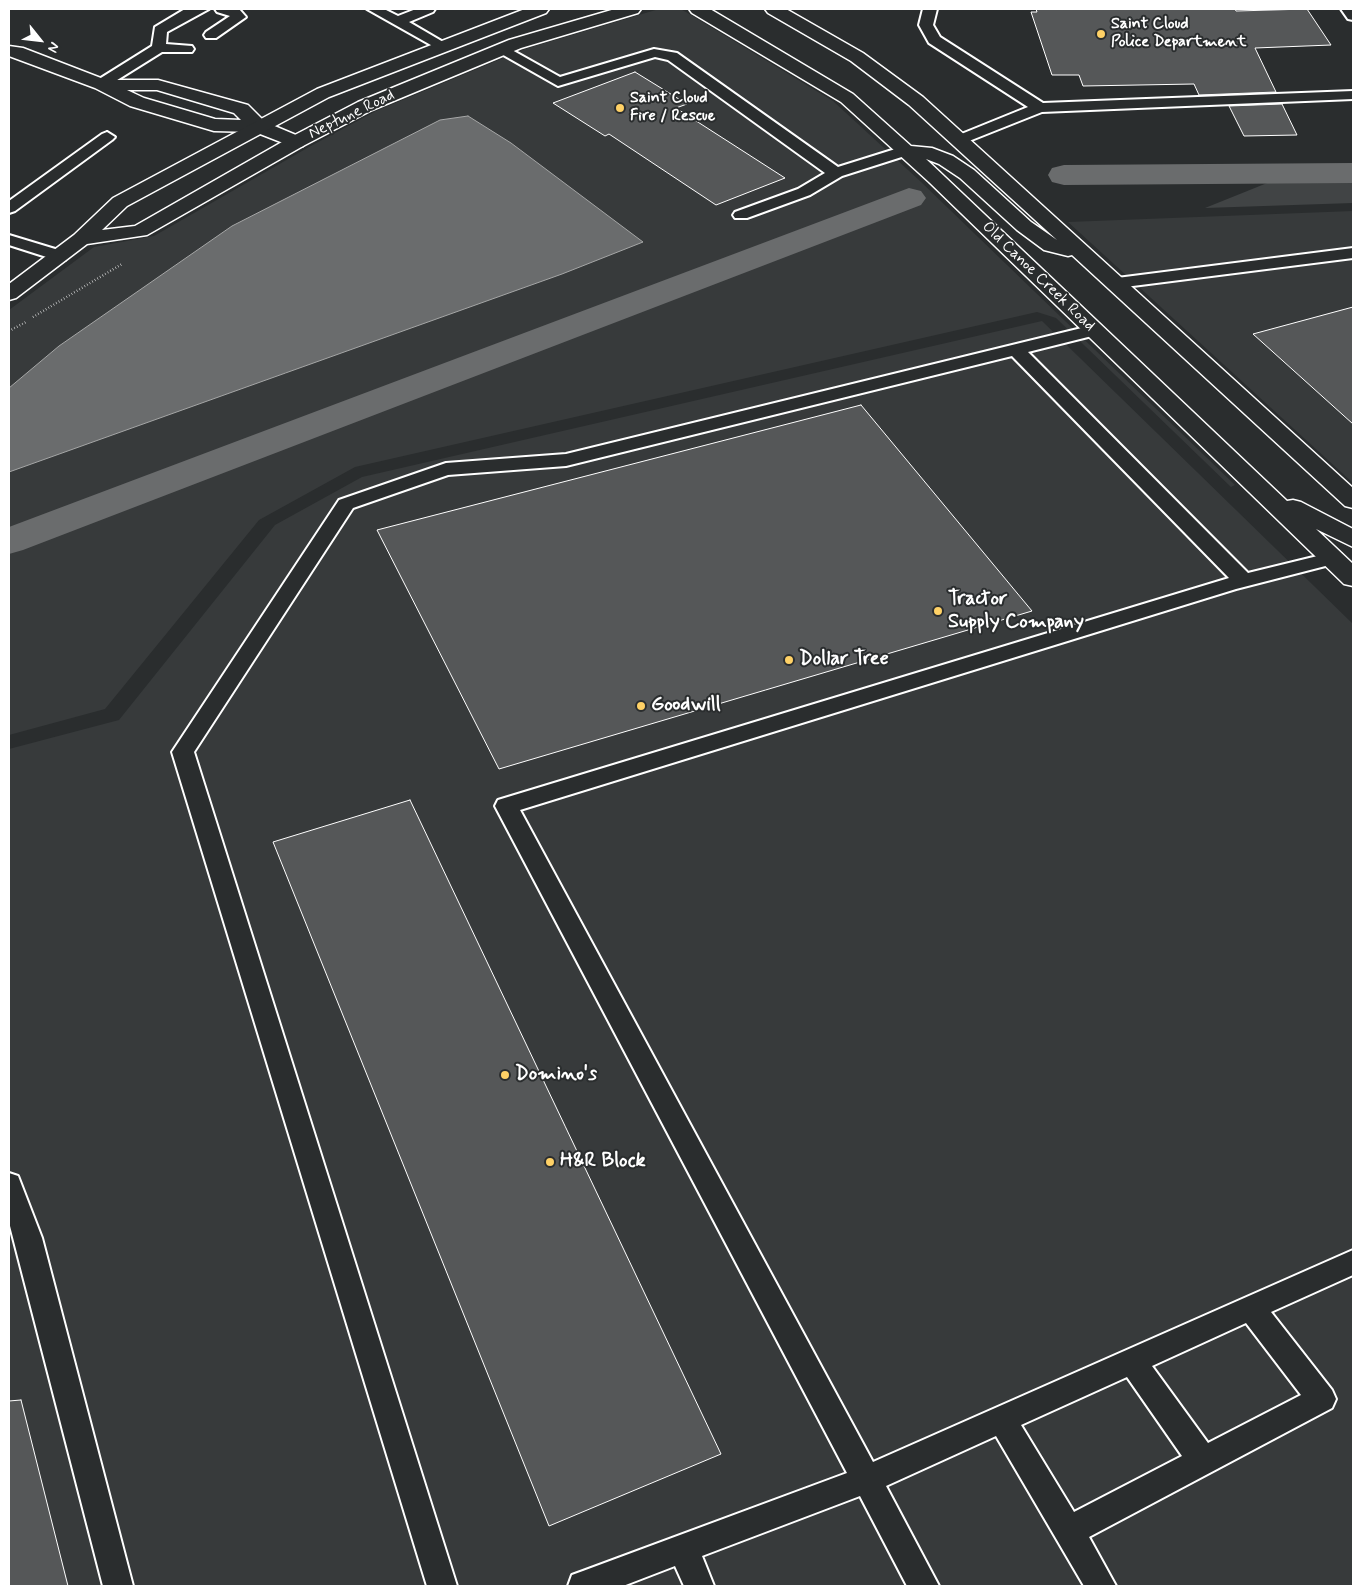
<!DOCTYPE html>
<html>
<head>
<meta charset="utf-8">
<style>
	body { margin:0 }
	#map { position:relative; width:1362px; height:1595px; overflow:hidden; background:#2a2d2e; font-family:Mynerve,sans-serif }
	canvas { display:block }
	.frame { position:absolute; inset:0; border:10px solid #fff; pointer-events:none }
	.north { position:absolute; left:15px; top:15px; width:50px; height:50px; -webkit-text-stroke:4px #2a2d2e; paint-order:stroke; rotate:119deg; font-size:14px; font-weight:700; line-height:20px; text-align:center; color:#fff }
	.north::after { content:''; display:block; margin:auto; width:18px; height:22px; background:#fff; clip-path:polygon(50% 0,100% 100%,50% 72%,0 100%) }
</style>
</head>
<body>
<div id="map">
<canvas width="1362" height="1595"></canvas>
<div class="frame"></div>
<div class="north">N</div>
</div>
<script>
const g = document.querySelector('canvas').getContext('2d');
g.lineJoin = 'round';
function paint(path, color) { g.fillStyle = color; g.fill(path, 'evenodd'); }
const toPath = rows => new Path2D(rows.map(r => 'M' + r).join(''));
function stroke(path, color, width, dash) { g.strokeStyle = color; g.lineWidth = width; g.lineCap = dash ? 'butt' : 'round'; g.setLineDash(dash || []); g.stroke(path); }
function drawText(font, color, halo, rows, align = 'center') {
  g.font = font + ' Mynerve,sans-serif'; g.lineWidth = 4; g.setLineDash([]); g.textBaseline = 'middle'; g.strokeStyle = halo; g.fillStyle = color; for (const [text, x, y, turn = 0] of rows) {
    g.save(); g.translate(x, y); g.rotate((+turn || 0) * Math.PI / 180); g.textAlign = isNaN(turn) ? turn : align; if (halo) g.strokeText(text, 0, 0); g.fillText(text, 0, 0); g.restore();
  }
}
const built = toPath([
	[659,9,680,9,686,12,833,101,920,181,1235,485,1231,487,1056,318,1037,312,355,467,259,520,105,709,9,735,9,472,562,274,642,242,511,143,440,120,232,226,59,346,9,388,9,310,94,247,154,236,309,147,376,111,525,49],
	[1353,211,1353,483,1068,222],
	[1042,321,1353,624,1353,1586,9,1586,9,749,119,720,275,525,362,477]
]);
const green = toPath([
	[1353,163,1353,203,1205,208,1302,169]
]);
const water = toPath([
	[468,116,511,143,643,242,562,274,9,472,9,388,59,346,232,226,440,120,468,116]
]);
const canal = toPath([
	[1353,163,1353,183,1064,185,1052,182,1048,175,1052,168,1064,165,1353,163],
	[909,188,921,191,926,198,921,205,23,550,9,554,9,527,909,188]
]);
const building = toPath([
	[1036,9,1235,9,1236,11,1307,9,1331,45,1255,48,1276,92,1199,95,1194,84,1083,86,1079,75,1052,75,1031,12,1037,12,1036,9],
	[635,72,687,104,676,108,785,178,716,205,609,134,605,136,553,103,635,72],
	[1282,104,1297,135,1244,136,1229,106,1282,104],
	[1353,307,1353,424,1253,334,1353,307],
	[861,405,1032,611,499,769,377,530,861,405],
	[410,800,721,1454,549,1526,273,842,410,800],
	[21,1400,68,1586,9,1586,9,1401,21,1400]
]);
const path = toPath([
	[33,317,122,264],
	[9,331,26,322]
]);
const service = toPath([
	[185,9,209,9,167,32,166,44,192,46,194,49,192,52,162,52,106,87,96,87,94,84,96,81,152,46,155,27,185,9],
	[215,9,239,9,246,17,216,38,206,38,204,35,206,32,230,16,217,12,215,9],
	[367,9,384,9,398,16,416,9,435,9,433,12,409,22,450,46,448,49,438,49,367,9],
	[923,9,937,9,933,25,940,37,1043,103,1353,91,1353,99,1042,112,959,145,954,143,951,140,954,137,1028,107,929,43,919,25,923,9],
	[1341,9,1353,9,1353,20,1348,19,1341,9],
	[503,45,560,77,654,49,677,53,838,167,905,146,913,151,911,154,842,176,810,195,747,218,735,218,733,215,735,212,798,189,825,173,668,60,655,57,558,86,498,52,496,49,498,46,503,45],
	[107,132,115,137,112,140,15,211,9,213,9,201,102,134,107,132],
	[9,235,65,252,67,256,65,260,59,261,9,245,9,235],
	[1353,248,1353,258,1117,288,1111,287,1108,283,1111,279,1117,278,1353,248],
	[1094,325,1100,326,1103,330,1100,334,1028,352,1248,573,1334,552,1341,554,1344,558,1341,562,1236,589,520,810,873,1462,1353,1250,1353,1275,1271,1312,1332,1390,1336,1399,1332,1408,1089,1537,1116,1586,1084,1586,996,1436,886,1486,939,1586,907,1586,860,1496,702,1556,714,1586,684,1586,675,1566,623,1586,568,1586,572,1575,583,1571,847,1473,495,806,498,800,1229,578,1012,356,566,466,448,475,353,508,194,752,457,1586,427,1586,172,752,339,500,446,463,566,454,1094,325],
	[1246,1323,1301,1395,1208,1443,1152,1366,1246,1323],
	[1127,1377,1182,1456,1074,1512,1021,1425,1127,1377],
	[9,1173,18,1176,42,1238,133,1586,103,1586,9,1222,9,1173]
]);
const minor = toPath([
	[9,46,23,48,106,80,158,80,248,105,265,122,303,138,305,142,303,146,296,148,255,132,214,131,130,106,95,88,9,56,9,46],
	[127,90,157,90,234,113,241,120,215,119,144,98,127,90]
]);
const secondary = toPath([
	[525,9,549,9,546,13,329,97,127,206,102,230,135,226,289,138,358,102,509,40,615,9,641,9,638,13,521,48,372,110,303,146,147,235,87,244,16,298,9,300,9,284,74,235,113,198,317,89,525,9],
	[689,9,710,9,853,94,911,146,932,148,953,156,974,170,1031,222,1057,240,909,105,851,61,768,13,765,9,786,9,863,53,923,97,1353,488,1353,508,1345,506,1072,255,1068,256,1044,250,1017,230,960,178,939,164,926,159,1287,501,1293,500,1301,502,1353,529,1353,547,1316,529,1353,564,1353,586,1344,584,929,182,841,102,692,13,689,9]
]);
const markers = [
	[1101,34,5,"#ffd166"],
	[620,108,5,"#ffd166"],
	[938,611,5,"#ffd166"],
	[789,660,5,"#ffd166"],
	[641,706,5,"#ffd166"],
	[505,1075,5,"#ffd166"],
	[550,1162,5,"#ffd166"]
];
const farPoinames = [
	["Saint Cloud",1111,25],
	["Police Department",1111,43],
	["Saint Cloud",630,99],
	["Fire / Rescue",630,117]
];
const farStreetnames = [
	["Neptune Road",352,115,-26],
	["Old Canoe Creek Road",1038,277,44]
];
const poiNames = [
	["Tractor",948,600],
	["Supply Company",948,623],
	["Dollar Tree",799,660],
	["Goodwill",651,706],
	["Domino's",515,1075],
	["H&R Block",560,1162]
];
paint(built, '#373a3b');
paint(green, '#414445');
paint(water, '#6a6c6d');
stroke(water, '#a6a7a7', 1);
paint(canal, '#6a6c6d');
paint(building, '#555758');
stroke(building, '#fff', 1);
stroke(service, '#fff', 4);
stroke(minor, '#fff', 3);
stroke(secondary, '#fff', 3);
stroke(path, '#fff', 2.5, [0.5, 2.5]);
paint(service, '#2a2d2e');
paint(minor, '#2a2d2e');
paint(secondary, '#2a2d2e');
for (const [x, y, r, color] of markers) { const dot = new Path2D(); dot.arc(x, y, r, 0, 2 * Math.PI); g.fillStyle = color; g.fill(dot); stroke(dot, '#2a2d2e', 2); }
drawText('bold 16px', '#fff', '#2a2d2e', farPoinames, 'left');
drawText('16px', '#fff', '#2a2d2e', farStreetnames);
drawText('bold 20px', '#fff', '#2a2d2e', poiNames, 'left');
</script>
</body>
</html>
